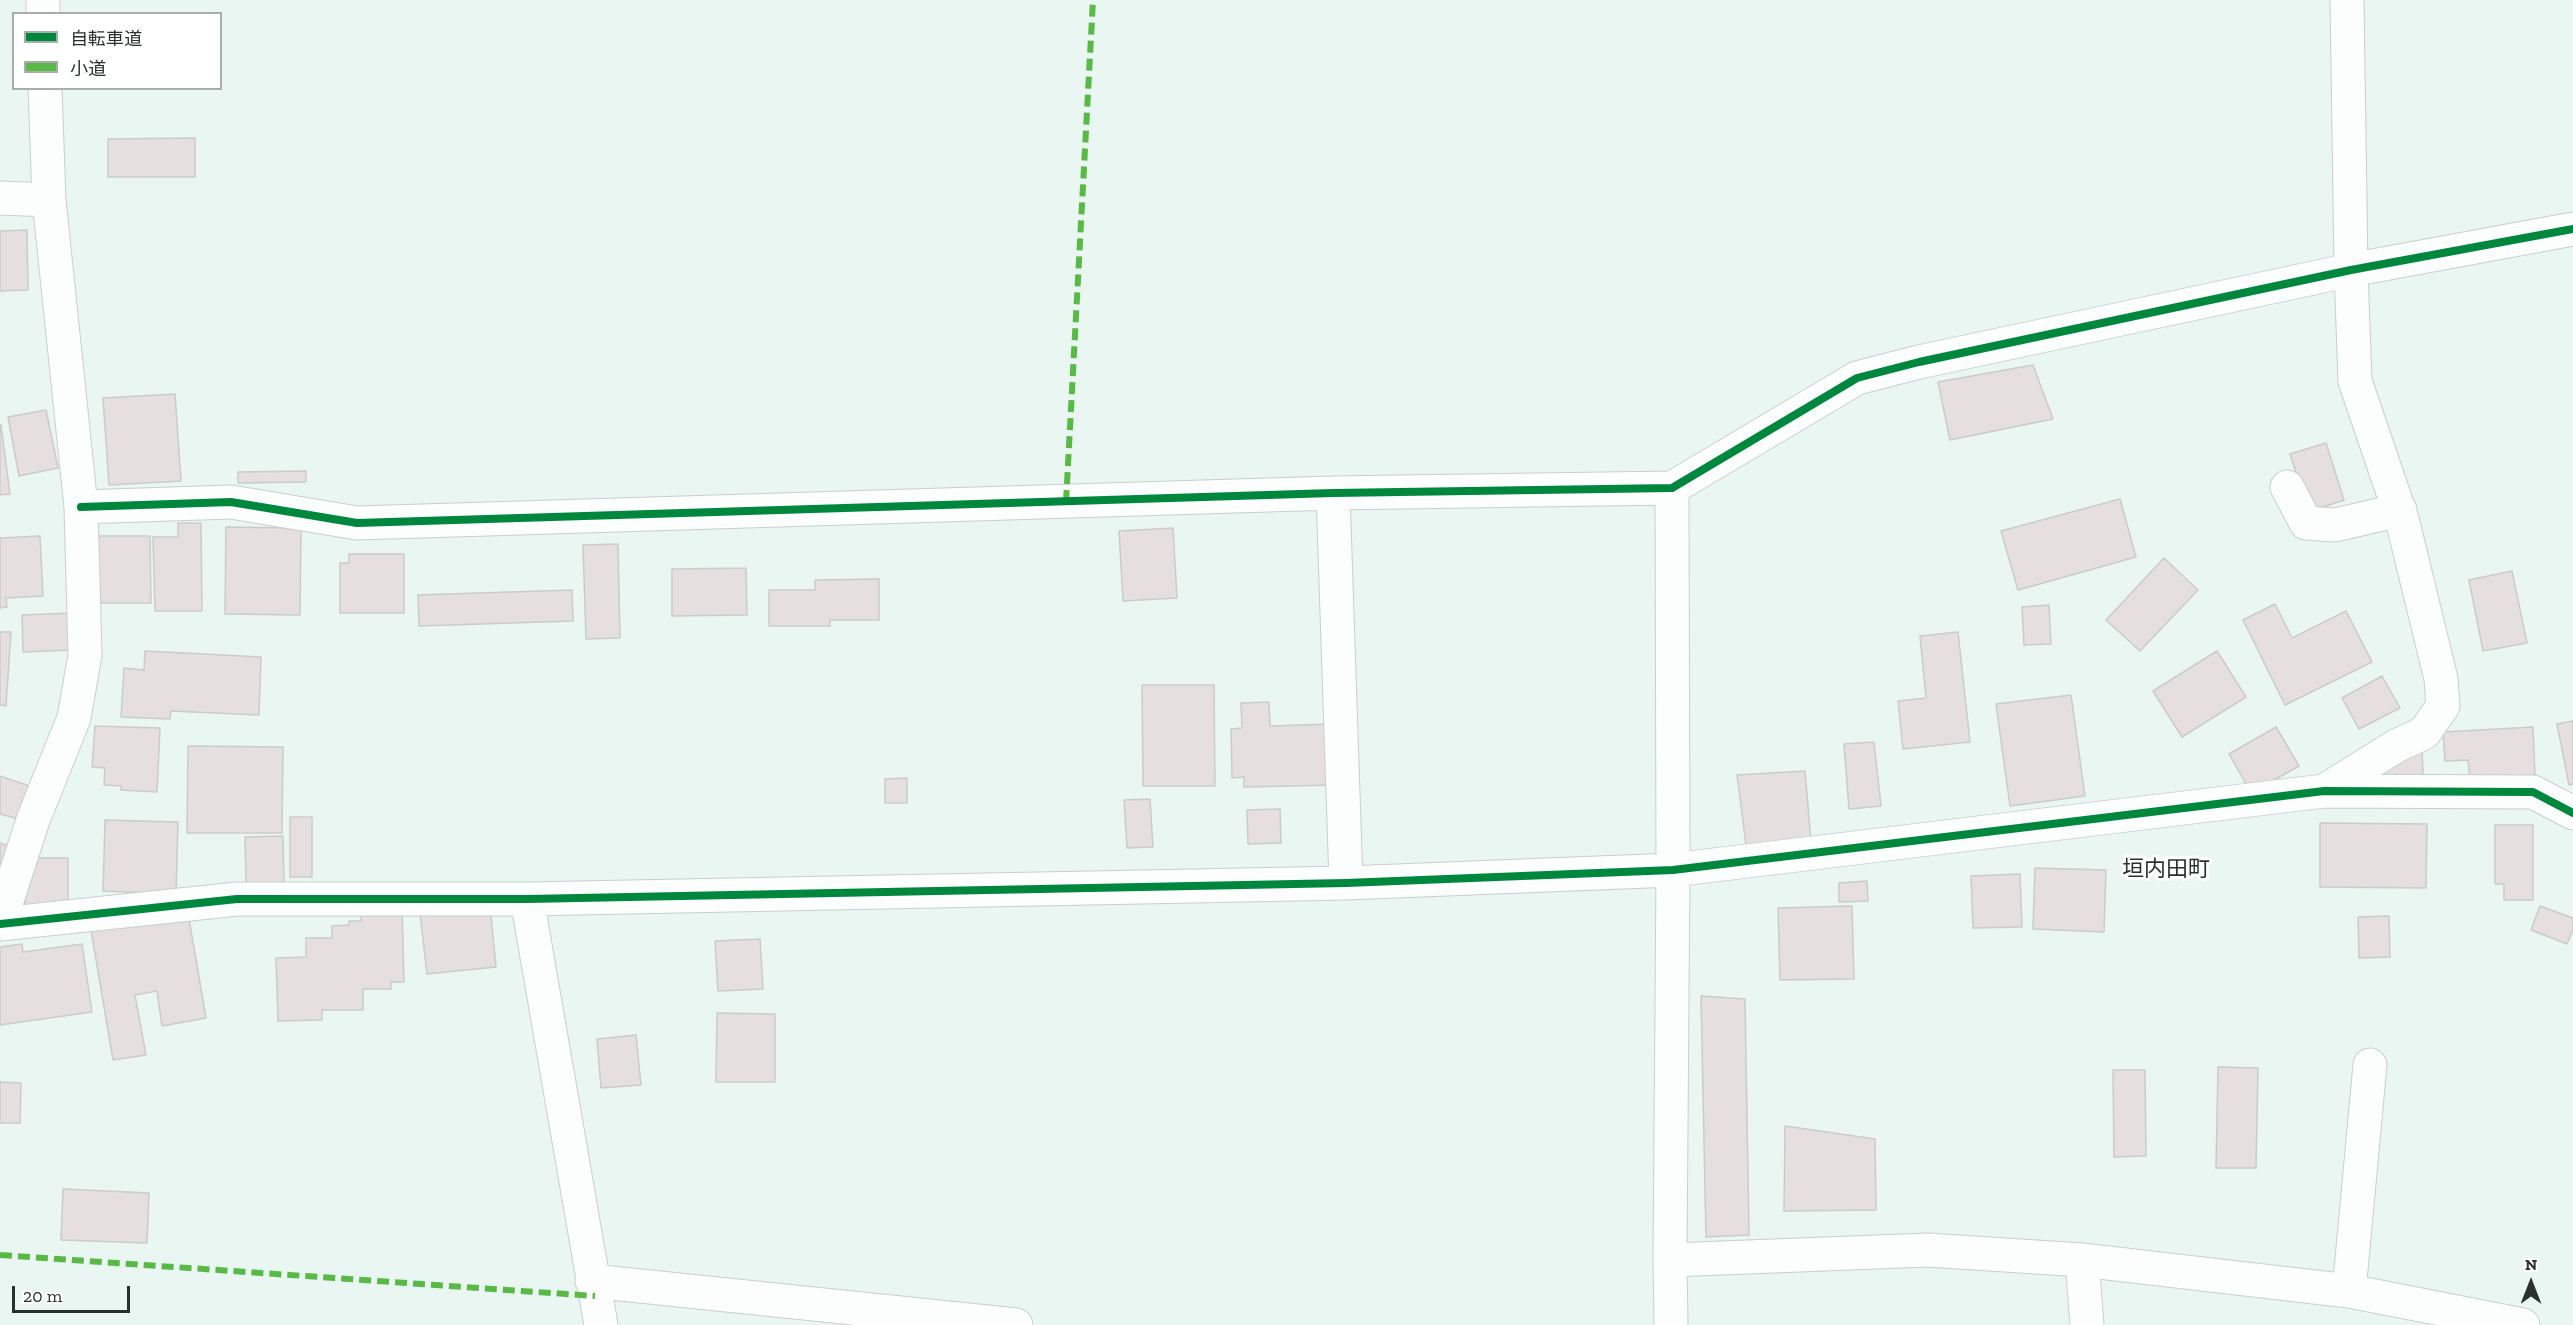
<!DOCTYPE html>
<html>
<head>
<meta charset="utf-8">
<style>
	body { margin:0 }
	#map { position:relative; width:2573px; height:1325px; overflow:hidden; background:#eaf6f2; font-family:"Zilla Slab","Noto Sans JP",serif }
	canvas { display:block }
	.legend { position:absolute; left:12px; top:12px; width:210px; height:78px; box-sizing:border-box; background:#fff; border:2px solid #a9adab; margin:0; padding:8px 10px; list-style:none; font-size:18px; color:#28312e }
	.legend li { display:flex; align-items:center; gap:12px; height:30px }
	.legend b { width:30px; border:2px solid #a9adab }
	.north { position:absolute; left:2501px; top:1253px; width:60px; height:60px; -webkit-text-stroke:4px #fff; paint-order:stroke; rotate:0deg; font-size:16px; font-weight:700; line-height:24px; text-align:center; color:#28312e }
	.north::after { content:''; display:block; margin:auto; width:21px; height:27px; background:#28312e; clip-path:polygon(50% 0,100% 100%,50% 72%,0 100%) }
	.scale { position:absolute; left:12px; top:1286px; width:118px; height:27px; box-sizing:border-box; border:3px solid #28312e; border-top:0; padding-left:8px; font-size:18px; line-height:21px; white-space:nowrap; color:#28312e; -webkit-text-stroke:4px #fff; paint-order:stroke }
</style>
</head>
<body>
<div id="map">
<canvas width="2573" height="1325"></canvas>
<ul class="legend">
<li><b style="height:8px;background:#00873e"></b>自転車道</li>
<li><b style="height:8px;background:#58b947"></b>小道</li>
</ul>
<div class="north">N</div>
<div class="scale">20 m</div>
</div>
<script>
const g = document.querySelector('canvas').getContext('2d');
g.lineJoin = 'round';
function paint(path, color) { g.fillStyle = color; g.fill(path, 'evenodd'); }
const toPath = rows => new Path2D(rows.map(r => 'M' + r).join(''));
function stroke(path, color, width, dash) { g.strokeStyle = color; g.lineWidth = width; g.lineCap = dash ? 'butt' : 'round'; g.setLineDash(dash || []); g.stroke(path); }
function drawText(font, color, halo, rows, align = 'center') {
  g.font = font + ' "Zilla Slab","Noto Sans JP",serif'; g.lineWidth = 6; g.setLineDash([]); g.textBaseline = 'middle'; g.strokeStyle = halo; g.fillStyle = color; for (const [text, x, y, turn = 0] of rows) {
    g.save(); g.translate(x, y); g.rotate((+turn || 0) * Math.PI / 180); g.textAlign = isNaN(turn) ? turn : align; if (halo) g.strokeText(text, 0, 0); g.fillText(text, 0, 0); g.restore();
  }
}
const building = toPath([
	[195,138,195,177,108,177,108,139,195,138],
	[27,230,28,290,0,291,0,231,27,230],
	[2033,365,2053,419,1950,440,1938,382,2033,365],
	[175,394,181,481,109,485,103,398,175,394],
	[46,410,58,468,19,476,8,417,46,410],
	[1,425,10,494,0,495,0,425,1,425],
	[2326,443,2344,500,2309,512,2290,454,2326,443],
	[306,471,306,482,238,483,238,472,306,471],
	[2120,499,2136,557,2018,590,2001,531,2120,499],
	[178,523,201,523,202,611,155,611,153,537,178,537,178,523],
	[226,527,301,528,300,615,225,614,226,527],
	[1173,528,1177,598,1123,601,1119,531,1173,528],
	[40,536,43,596,6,598,7,607,0,608,0,538,40,536],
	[96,536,150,536,151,603,97,603,96,536],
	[618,544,620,638,586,639,583,545,618,544],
	[349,554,404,554,404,613,340,613,340,563,349,563,349,554],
	[2164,558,2198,590,2140,651,2106,620,2164,558],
	[746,568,747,615,672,616,672,569,746,568],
	[2512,571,2527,643,2483,651,2469,580,2512,571],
	[879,579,879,620,830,620,830,626,769,626,769,590,815,590,815,580,879,579],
	[572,590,573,621,419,626,418,595,572,590],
	[2275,604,2292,638,2346,611,2372,662,2285,705,2243,620,2275,604],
	[2049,605,2051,644,2024,645,2022,607,2049,605],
	[71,613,73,650,23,652,22,615,71,613],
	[0,632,11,632,6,706,0,705,0,632],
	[1958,632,1970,742,1903,749,1898,701,1926,698,1920,636,1958,632],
	[145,651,261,657,259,715,171,711,170,719,121,717,124,668,144,670,145,651],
	[2217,651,2246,697,2182,737,2153,691,2217,651],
	[2382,676,2400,708,2359,729,2342,698,2382,676],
	[1142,685,1214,685,1215,786,1143,786,1142,685],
	[2071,695,2085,796,2010,806,1996,704,2071,695],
	[1269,702,1270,726,1334,724,1335,785,1244,787,1244,777,1232,778,1231,729,1242,728,1241,703,1269,702],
	[2573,721,2573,784,2569,785,2557,724,2573,721],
	[95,726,160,728,157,792,121,790,121,786,104,785,105,768,92,767,95,726],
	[2276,727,2299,766,2251,793,2229,754,2276,727],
	[2533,727,2535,775,2470,779,2468,760,2445,761,2443,732,2533,727],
	[1874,742,1881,806,1849,809,1844,744,1874,742],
	[2422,744,2423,776,2382,783,2380,764,2422,744],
	[188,746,283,747,282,833,187,833,188,746],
	[1805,771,1811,841,1746,845,1737,775,1805,771],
	[0,776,32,787,22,820,0,814,0,776],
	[907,778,907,803,885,803,885,779,907,778],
	[1150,799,1153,847,1127,848,1124,800,1150,799],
	[1280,809,1281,843,1248,844,1247,810,1280,809],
	[290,817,312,817,312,877,290,877,290,817],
	[105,820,178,822,176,894,103,891,105,820],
	[2320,823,2427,824,2426,888,2320,887,2320,823],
	[2495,825,2533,825,2533,900,2504,900,2504,884,2495,884,2495,825],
	[283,836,284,884,246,885,245,837,283,836],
	[0,843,14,848,0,888,0,843],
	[25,858,68,858,68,913,25,913,25,858],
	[2035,868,2106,870,2104,932,2033,929,2035,868],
	[2020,874,2022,927,1973,928,1971,876,2020,874],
	[1867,881,1868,901,1839,902,1839,883,1867,881],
	[490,906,496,967,427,974,420,913,490,906],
	[1852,906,1854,979,1780,980,1778,908,1852,906],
	[2540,906,2573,918,2573,929,2567,944,2531,930,2540,906],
	[402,909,404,982,391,982,391,989,363,989,363,1010,322,1010,322,1020,278,1021,276,958,306,957,306,938,332,938,332,926,349,925,349,921,361,921,361,910,402,909],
	[188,913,206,1018,162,1026,157,991,135,995,146,1055,113,1060,91,930,188,913],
	[2389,916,2390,957,2359,958,2358,917,2389,916],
	[760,939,763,989,718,991,715,941,760,939],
	[22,944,23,952,82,944,92,1012,0,1025,0,947,22,944],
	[1701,996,1745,999,1749,1235,1706,1237,1701,996],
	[717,1013,775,1014,775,1082,716,1082,717,1013],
	[636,1035,641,1085,601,1088,597,1039,636,1035],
	[2218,1067,2258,1068,2256,1168,2216,1168,2218,1067],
	[2113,1070,2145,1070,2146,1156,2114,1157,2113,1070],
	[0,1082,21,1083,20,1123,0,1123,0,1082],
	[1785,1126,1875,1139,1876,1210,1784,1211,1785,1126],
	[63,1189,149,1193,147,1243,61,1240,63,1189]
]);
const minor = toPath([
	[43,0,43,14],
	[0,198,49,200],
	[2287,487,2306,523,2335,525,2400,510],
	[1672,488,1673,870,1670,1260,1928,1250,2082,1260,2349,1291,2523,1325],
	[1333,493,1346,883],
	[81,507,231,502,357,523,1333,493,1672,488,1857,378,1919,362,2351,270,2573,229],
	[2324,791,2396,746,2424,733,2443,706,2441,679,2402,519,2355,381,2351,270,2347,0],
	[527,899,601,1325],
	[0,922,33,820,74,718,85,655,81,507,49,200,45,88],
	[0,924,237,899,527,899,1346,883,1673,870,2324,791,2533,792,2573,813],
	[1670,1260,1671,1325],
	[2082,1260,2087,1325],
	[592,1281,1016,1325],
	[2349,1291,2370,1065]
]);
const quiet = toPath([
	[1066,502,1093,0],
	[0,1255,595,1296]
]);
const cycleway = toPath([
	[81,507,231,502,357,523,1333,493,1672,488,1857,378,1919,362,2351,270,2573,229],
	[0,924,237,899,527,899,1346,883,1673,870,2324,791,2533,792,2573,813]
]);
const quarterNames = [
	["垣内田町",2166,870]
];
paint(building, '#e5dfe0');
stroke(building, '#cbcbca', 1.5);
stroke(minor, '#c6d0cd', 35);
stroke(minor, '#fcfefd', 33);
stroke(quiet, '#58b947', 6, [12, 6]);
stroke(cycleway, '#00873e', 8);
drawText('22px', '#28312e', '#fff', quarterNames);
</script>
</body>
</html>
